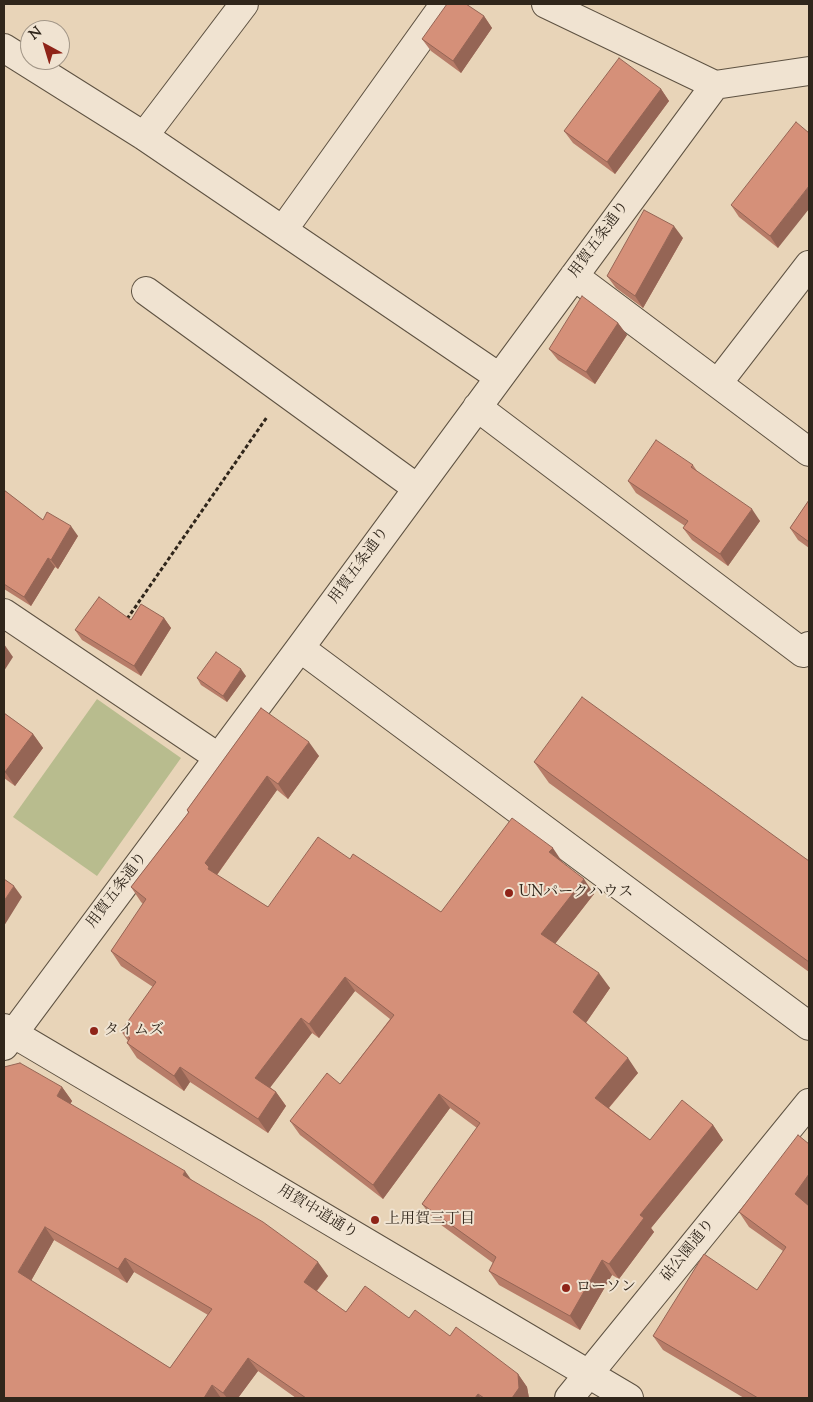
<!DOCTYPE html>
<html>
<head>
<meta charset="utf-8">
<style>
	body { margin:0 }
	#map { position:relative; width:813px; height:1402px; overflow:hidden; background:#e8d4b8; font-family:"Sorts Mill Goudy",serif }
	canvas { display:block }
	.frame { position:absolute; inset:0; border:5px solid #30261b; pointer-events:none }
	.north { position:absolute; left:20px; top:20px; width:50px; height:50px; box-sizing:border-box; background:#f0e3d1; border:1px solid #a39788; border-radius:50%; rotate:321deg; font-size:14px; font-weight:700; line-height:20px; text-align:center; color:#30261b }
	.north::after { content:''; display:block; margin:auto; width:18px; height:22px; background:#8f2418; clip-path:polygon(50% 0,100% 100%,50% 72%,0 100%) }
</style>
</head>
<body>
<div id="map">
<canvas width="813" height="1402"></canvas>
<div class="frame"></div>
<div class="north">N</div>
</div>
<script>
const g = document.querySelector('canvas').getContext('2d');
g.lineJoin = 'round';
function paint(path, color) { g.fillStyle = color; g.fill(path, 'evenodd'); }
const toPath = rows => new Path2D(rows.map(r => 'M' + r).join(''));
function stroke(path, color, width, dash) { g.strokeStyle = color; g.lineWidth = width; g.lineCap = dash ? 'butt' : 'round'; g.setLineDash(dash || []); g.stroke(path); }
function drawText(font, color, halo, rows, align = 'center') {
  g.font = font + ' "Sorts Mill Goudy","Noto Serif JP",serif'; g.lineWidth = 4; g.setLineDash([]); g.textBaseline = 'middle'; g.strokeStyle = halo; g.fillStyle = color; for (const [text, x, y, turn = 0] of rows) {
    g.save(); g.translate(x, y); g.rotate((+turn || 0) * Math.PI / 180); g.textAlign = isNaN(turn) ? turn : align; if (halo) g.strokeText(text, 0, 0); g.fillText(text, 0, 0); g.restore();
  }
}
const green = toPath([
	[97,699,181,758,97,876,13,817]
]);
const path = toPath([
	[127,619,267,417]
]);
const minor = toPath([
	[546,4,715,85,809,71],
	[4,48,144,136,499,377],
	[144,136,244,4],
	[283,230,444,5,441,4],
	[574,276,809,452],
	[146,291,417,488],
	[718,383,809,265],
	[477,407,803,653,809,646],
	[4,613,218,757],
	[300,648,809,1026],
	[4,1028,629,1398],
	[4,1046,300,648,715,85],
	[569,1398,809,1103]
]);
const wall = toPath([
	[484,16,492,28,461,73,431,51,422,39],
	[661,89,669,101,615,174,573,143,564,131],
	[809,133,778,248,739,217,731,205],
	[683,238,643,308,616,288,607,276],
	[618,323,627,335,595,384,558,360,549,349],
	[693,465,697,471,760,521,728,566,692,540,683,528,685,526,636,493,628,481],
	[4,490,43,520,78,536,58,569,55,567,31,606,4,589],
	[809,500,809,548,798,540,790,528],
	[164,618,171,628,141,676,82,640,75,630,131,620],
	[246,676,227,702,201,685,197,678],
	[261,708,319,756,288,799,277,790,217,875,268,907,350,859,441,912,563,863,594,894,555,944,610,988,586,1023,638,1073,609,1108,650,1140,713,1125,723,1140,651,1228,654,1232,619,1279,612,1275,580,1330,499,1285,489,1271,493,1263,433,1219,422,1204,477,1128,450,1108,383,1199,300,1135,290,1121,340,1084,390,1019,355,991,319,1038,312,1033,270,1087,276,1092,286,1106,268,1133,190,1082,184,1091,137,1058,127,1043,128,1041,121,1031,153,987,121,966,111,951,143,904,141,902,131,887,188,813,187,810],
	[4,713,33,734,43,748,15,786,4,778],
	[534,762,809,861,809,972,549,783],
	[62,1087,72,1101,70,1104,192,1180,328,1276,317,1291,346,1312,409,1318,450,1336,518,1374,527,1387,529,1398,296,1398,258,1371,238,1398,4,1398],
	[54,1240,127,1283,134,1272,208,1315,170,1368,31,1281],
	[809,1144,809,1203,808,1205,809,1398,744,1398,663,1350,653,1336,757,1290,783,1251,749,1227,739,1212]
]);
const shadedWall = toPath([
	[484,16,492,28,461,73,453,61],
	[661,89,669,101,615,174,607,162],
	[809,186,809,209,778,248,770,236],
	[674,226,683,238,643,308,635,296],
	[618,323,627,335,595,384,586,372],
	[752,509,760,521,728,566,720,554],
	[71,526,78,536,58,569,51,560],
	[48,558,55,567,31,606,24,597],
	[164,618,171,628,141,676,134,666],
	[4,644,13,657,4,671],
	[241,669,246,676,227,702,223,696],
	[33,734,43,748,15,786,5,772],
	[309,742,319,756,288,799,278,784],
	[267,776,277,790,216,876,218,884,205,863],
	[553,848,563,863,549,852],
	[584,879,594,894,551,949,541,934],
	[14,886,22,897,4,926,4,901],
	[599,973,610,988,583,1027,573,1012],
	[345,977,355,991,319,1038,309,1024],
	[301,1018,312,1033,266,1093,255,1078],
	[628,1058,638,1073,605,1112,595,1098],
	[180,1067,190,1082,184,1091,174,1076],
	[62,1087,72,1101,67,1110,57,1096],
	[276,1092,286,1106,268,1133,258,1119],
	[439,1094,450,1108,383,1199,373,1185],
	[713,1125,723,1140,651,1228,654,1232,619,1279,609,1264,640,1215],
	[185,1171,195,1185,183,1175],
	[809,1174,809,1203,805,1209,795,1194],
	[45,1227,54,1240,28,1286,18,1272],
	[125,1258,134,1272,127,1283,118,1269],
	[602,1260,612,1275,580,1330,570,1316],
	[318,1262,328,1276,313,1295,304,1282],
	[248,1358,258,1371,238,1398,227,1398,223,1393],
	[518,1374,527,1387,529,1398,512,1398],
	[212,1385,221,1398,204,1398],
	[478,1394,481,1398,475,1398]
]);
const building = toPath([
	[447,4,466,4,484,16,453,61,422,39,447,4],
	[619,58,661,89,607,162,564,131,619,58],
	[796,122,809,133,809,186,770,236,731,205,796,122],
	[644,210,674,226,635,296,607,276,644,210],
	[582,296,618,323,586,372,549,349,582,296],
	[656,440,693,465,691,467,752,509,720,554,683,528,688,521,628,481,656,440],
	[4,490,43,520,47,512,71,526,51,560,48,558,24,597,4,584,4,490],
	[809,500,809,542,790,528,809,500],
	[99,597,131,620,141,604,164,618,134,666,75,630,99,597],
	[216,652,241,669,223,696,197,678,216,652],
	[582,697,809,861,809,962,534,762,582,697],
	[261,708,309,742,278,784,267,776,205,863,209,867,208,869,268,907,318,837,350,859,353,854,441,912,512,818,553,848,549,852,584,879,541,934,599,973,573,1012,628,1058,595,1098,650,1140,682,1100,713,1125,640,1215,644,1218,609,1264,602,1260,570,1316,489,1271,496,1257,422,1204,480,1123,439,1094,373,1185,290,1121,327,1073,340,1084,394,1015,345,977,309,1024,301,1018,255,1078,276,1092,258,1119,180,1067,174,1076,127,1043,130,1038,121,1031,156,982,111,951,146,899,131,887,189,812,187,810,261,708],
	[4,713,33,734,5,772,4,771,4,713],
	[4,879,14,886,4,901,4,879],
	[20,1063,62,1087,57,1096,185,1171,183,1175,263,1222,318,1262,304,1282,346,1312,365,1286,409,1318,415,1310,450,1336,456,1327,518,1374,519,1388,512,1398,484,1398,478,1394,475,1398,306,1398,248,1358,223,1393,212,1385,204,1398,4,1398,4,1067,20,1063],
	[45,1227,118,1269,125,1258,212,1309,170,1368,18,1272,45,1227],
	[798,1135,809,1144,809,1174,795,1194,809,1206,809,1398,758,1398,653,1336,704,1254,757,1290,786,1247,739,1212,798,1135]
]);
const markers = [
	[509,893,5,"#8f2418"],
	[94,1031,5,"#8f2418"],
	[375,1220,5,"#8f2418"],
	[566,1288,5,"#8f2418"]
];
const streetNames = [
	["用賀五条通り",600,240,-54],
	["用賀五条通り",360,566,-54],
	["用賀五条通り",118,891,-53],
	["用賀中道通り",317,1213,31],
	["砧公園通り",689,1251,-51]
];
const poiNames = [
	["UNパークハウス",519,893],
	["タイムズ",104,1031],
	["上用賀三丁目",385,1220],
	["ローソン",576,1288]
];
paint(green, '#b8bc8e');
stroke(minor, '#5e5242', 30);
stroke(path, '#30261b', 3, [4, 2.5]);
stroke(minor, '#f0e3d1', 28);
paint(wall, '#b77c68');
paint(shadedWall, '#956555');
paint(building, '#d59079');
stroke(building, '#956555', 1);
for (const [x, y, r, color] of markers) { const dot = new Path2D(); dot.arc(x, y, r, 0, 2 * Math.PI); g.fillStyle = color; g.fill(dot); stroke(dot, '#f0e3d1', 2); }
drawText('15px', '#30261b', '#f0e3d1', streetNames);
drawText('15px', '#30261b', '#f0e3d1', poiNames, 'left');
</script>
</body>
</html>
